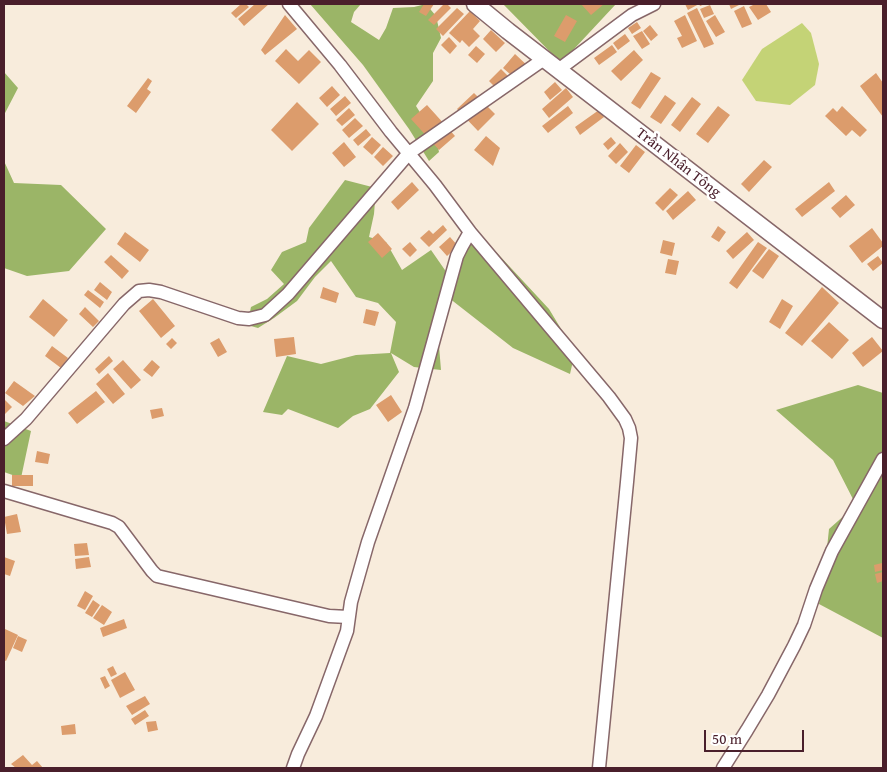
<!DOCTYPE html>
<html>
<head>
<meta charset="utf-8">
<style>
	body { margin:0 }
	#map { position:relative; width:887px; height:772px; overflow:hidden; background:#f8ecdc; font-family:"Gentium Book Plus",serif }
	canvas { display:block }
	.frame { position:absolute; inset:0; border:5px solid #4a1f2b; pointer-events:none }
	.scale { position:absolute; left:704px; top:730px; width:100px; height:22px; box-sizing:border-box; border:2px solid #4a1f2b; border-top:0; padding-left:6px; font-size:15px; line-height:18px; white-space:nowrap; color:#4a1f2b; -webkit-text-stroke:4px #fff; paint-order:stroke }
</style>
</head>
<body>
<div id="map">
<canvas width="887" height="772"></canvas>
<div class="frame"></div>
<div class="scale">50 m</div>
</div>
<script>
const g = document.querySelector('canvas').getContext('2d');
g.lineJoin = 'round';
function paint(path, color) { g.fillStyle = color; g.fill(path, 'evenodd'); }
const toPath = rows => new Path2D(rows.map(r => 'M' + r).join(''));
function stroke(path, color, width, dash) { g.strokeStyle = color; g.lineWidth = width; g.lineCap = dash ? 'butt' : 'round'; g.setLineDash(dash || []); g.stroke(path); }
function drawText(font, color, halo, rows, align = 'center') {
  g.font = font + ' "Gentium Book Plus",serif'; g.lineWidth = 5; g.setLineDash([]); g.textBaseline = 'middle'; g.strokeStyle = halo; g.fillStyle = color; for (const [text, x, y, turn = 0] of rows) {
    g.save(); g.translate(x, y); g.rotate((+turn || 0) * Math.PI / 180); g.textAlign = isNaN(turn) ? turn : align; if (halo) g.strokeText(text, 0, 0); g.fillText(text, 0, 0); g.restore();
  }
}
const green = toPath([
	[802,23,811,33,819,64,815,85,790,105,756,101,742,80,762,49]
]);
const forest = toPath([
	[310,4,361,4,354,12,351,22,362,29,379,40,386,28,393,8,414,7,426,4,436,16,441,38,433,53,433,81,416,106,436,138,439,152,429,161,409,129,363,65],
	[503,4,616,4,561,63],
	[4,72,18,88,4,115],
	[4,161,14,183,61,185,106,229,69,271,27,276,4,268],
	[345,180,376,188,374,214,369,237,386,242,402,270,431,250,447,273,445,312,439,346,441,370,414,367,391,353,399,372,370,409,353,416,338,428,288,409,282,415,263,412,287,356,321,364,356,355,390,353,396,322,378,303,356,297,331,261,315,277,297,301,274,318,258,328,247,325,251,307,267,299,284,284,271,270,282,252,306,242,309,228],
	[472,226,549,309,575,352,570,374,513,348,449,298],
	[858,385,883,393,883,638,819,604,825,567,829,529,856,505,833,460,776,410],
	[4,421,31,431,21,478,4,472]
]);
const building = toPath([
	[241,4,246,4,249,7,236,18,231,13],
	[255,4,269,4,244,26,238,19],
	[424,4,434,4,426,16,419,12],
	[444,4,447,4,451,8,434,25,428,20],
	[581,4,604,4,591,15],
	[685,4,705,4,700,6,699,4,688,10],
	[729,4,741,4,731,9],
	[755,4,766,4,771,12,758,20,749,7],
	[710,5,714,14,704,18,700,9],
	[744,6,752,24,742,28,734,11],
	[457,8,464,14,443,36,436,29],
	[697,8,714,44,704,48,687,13],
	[470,11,480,21,473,29,480,36,469,47,462,40,460,43,449,33],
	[285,15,297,29,265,55,261,50],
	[566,15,577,21,565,42,554,36],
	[685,15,697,41,682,48,677,38,682,36,674,21],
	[715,15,725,32,716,37,706,21],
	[637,22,641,28,632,34,628,28],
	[650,25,658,35,651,41,643,31],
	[491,30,505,43,496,52,483,39],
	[642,31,650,44,642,49,633,36],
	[625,34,630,41,618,50,613,43],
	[449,37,457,46,450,54,441,45],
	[612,45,617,52,599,65,594,58],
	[476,46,485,54,477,63,468,55],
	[286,49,298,61,309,50,321,62,299,84,275,61],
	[634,50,643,60,621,81,611,71],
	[515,54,530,68,518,81,503,68],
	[501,69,508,76,496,88,489,81],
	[651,72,661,78,640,109,631,103],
	[876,73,883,83,883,117,860,86],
	[148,78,152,81,147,89,151,92,136,113,127,106],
	[555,82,562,90,550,100,544,92],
	[332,86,340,95,327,107,319,98],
	[566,88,573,97,549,118,542,109],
	[474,93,495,114,478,131,457,109],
	[665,95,676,103,661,124,650,117],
	[345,96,351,103,336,116,330,109],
	[692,97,701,104,680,132,671,125],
	[297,102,319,124,292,151,271,130],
	[427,105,455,136,439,150,411,119],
	[568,106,573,113,548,133,542,126],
	[718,106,730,115,708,143,696,134],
	[842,106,867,130,860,137,852,130,846,136,825,116,833,108,837,112],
	[349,108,355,115,342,126,336,120],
	[599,110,604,117,580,135,575,127],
	[355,118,363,126,349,138,342,130],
	[366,129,371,135,358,146,353,140],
	[486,136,500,148,493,166,474,150],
	[372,137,381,145,372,155,363,147],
	[611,137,616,143,608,150,603,144],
	[344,142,356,157,344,167,332,153],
	[620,143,628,152,616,164,608,156],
	[636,145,645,152,629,173,620,166],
	[383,147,393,156,383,166,374,157],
	[764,160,772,167,749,192,741,184],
	[412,182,419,190,398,210,391,202],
	[829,182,835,191,802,217,795,209],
	[670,188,678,195,663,211,655,203],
	[688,191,696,200,673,220,666,211],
	[846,195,855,205,840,218,831,208],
	[443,225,447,230,429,247,420,238,429,230,433,234],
	[718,226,726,232,719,242,711,237],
	[872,228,883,243,883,246,862,263,849,246],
	[125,232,149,250,140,262,117,244],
	[747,232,754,240,733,259,726,251],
	[378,233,392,249,382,258,368,242],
	[450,237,458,246,447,256,439,247],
	[663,240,675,243,672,256,660,253],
	[410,242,417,250,410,257,402,249],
	[758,242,767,248,737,289,729,283],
	[769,249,779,256,763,279,752,271],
	[111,255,129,271,122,279,104,262],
	[878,256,883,263,873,271,867,264],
	[668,259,679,261,676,275,665,273],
	[100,282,112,292,107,300,94,290],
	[323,287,339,293,336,303,320,298],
	[822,287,839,303,802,346,785,333],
	[88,290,104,302,100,308,84,295],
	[43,299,68,320,54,337,29,317],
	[153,299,175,326,161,338,139,311],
	[782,299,793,306,780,329,769,322],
	[85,307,99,321,93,327,79,314],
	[366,309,379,312,375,326,363,323],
	[829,322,849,340,832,359,811,341],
	[294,337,296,354,276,357,274,339],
	[872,337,883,351,863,367,852,353],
	[172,338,177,343,171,349,166,344],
	[219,338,227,352,218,357,210,343],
	[52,346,68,358,61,368,45,356],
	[109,356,113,361,99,374,95,369],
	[123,360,141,380,131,389,113,369],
	[152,360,160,367,152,377,143,370],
	[108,373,125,394,113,404,96,384],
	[14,381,35,396,23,406,5,393],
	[96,391,105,402,77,424,68,413],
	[391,395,402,412,388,422,376,405],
	[4,399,12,407,4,415],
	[162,408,164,416,152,419,150,410],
	[37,451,50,454,48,464,35,462],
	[12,475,33,475,33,486,12,486,31,493,8,494,11,486,12,486],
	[17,514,21,532,7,534,4,517],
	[87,543,89,555,75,556,74,544],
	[4,557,15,561,10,576,4,574],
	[89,557,91,567,76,569,75,559],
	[882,563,883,570,875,572,874,565],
	[883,572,883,581,877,583,875,574],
	[85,591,93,596,85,610,77,606],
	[93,600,100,605,92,617,85,613],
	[102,605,112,612,104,625,93,618],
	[124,619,127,628,103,637,100,628],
	[5,629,18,635,6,661,4,660,4,632],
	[18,636,27,640,22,652,13,648],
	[113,666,117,674,111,677,107,669],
	[125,672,135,690,120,698,111,680],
	[105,676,110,686,105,689,100,678],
	[145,696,150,704,132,715,126,706],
	[145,710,149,716,135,725,131,719],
	[156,721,158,730,148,732,146,722],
	[75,724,76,734,62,735,61,726],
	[23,755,32,765,37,761,43,768,16,768,11,764]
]);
const minor = toPath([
	[289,4,340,65,391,132,435,185,470,232,609,397,625,419,629,428,631,438,627,482,599,768],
	[558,70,632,15,654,4],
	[4,439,26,419,124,304,139,291,149,290,161,292,238,318,249,319,265,315,288,294,409,153,544,59],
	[4,491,112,523,119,527,152,571,157,576,329,616,348,617],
	[293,768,298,754,316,716,347,631,351,602,368,542,415,408,457,256,462,246,470,232],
	[723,768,747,730,768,695,794,646,804,625,816,589,832,551,883,459]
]);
const tertiary = toPath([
	[475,4,508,31,883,320]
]);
const streetNames = [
	["Trần Nhân Tông",678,163,38]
];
paint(green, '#c4d376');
paint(forest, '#9bb567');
paint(building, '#dc9c6c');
stroke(minor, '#876769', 15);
stroke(tertiary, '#876769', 19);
stroke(minor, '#fff', 12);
stroke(tertiary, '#fff', 16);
drawText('15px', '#4a1f2b', '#fff', streetNames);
</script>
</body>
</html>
